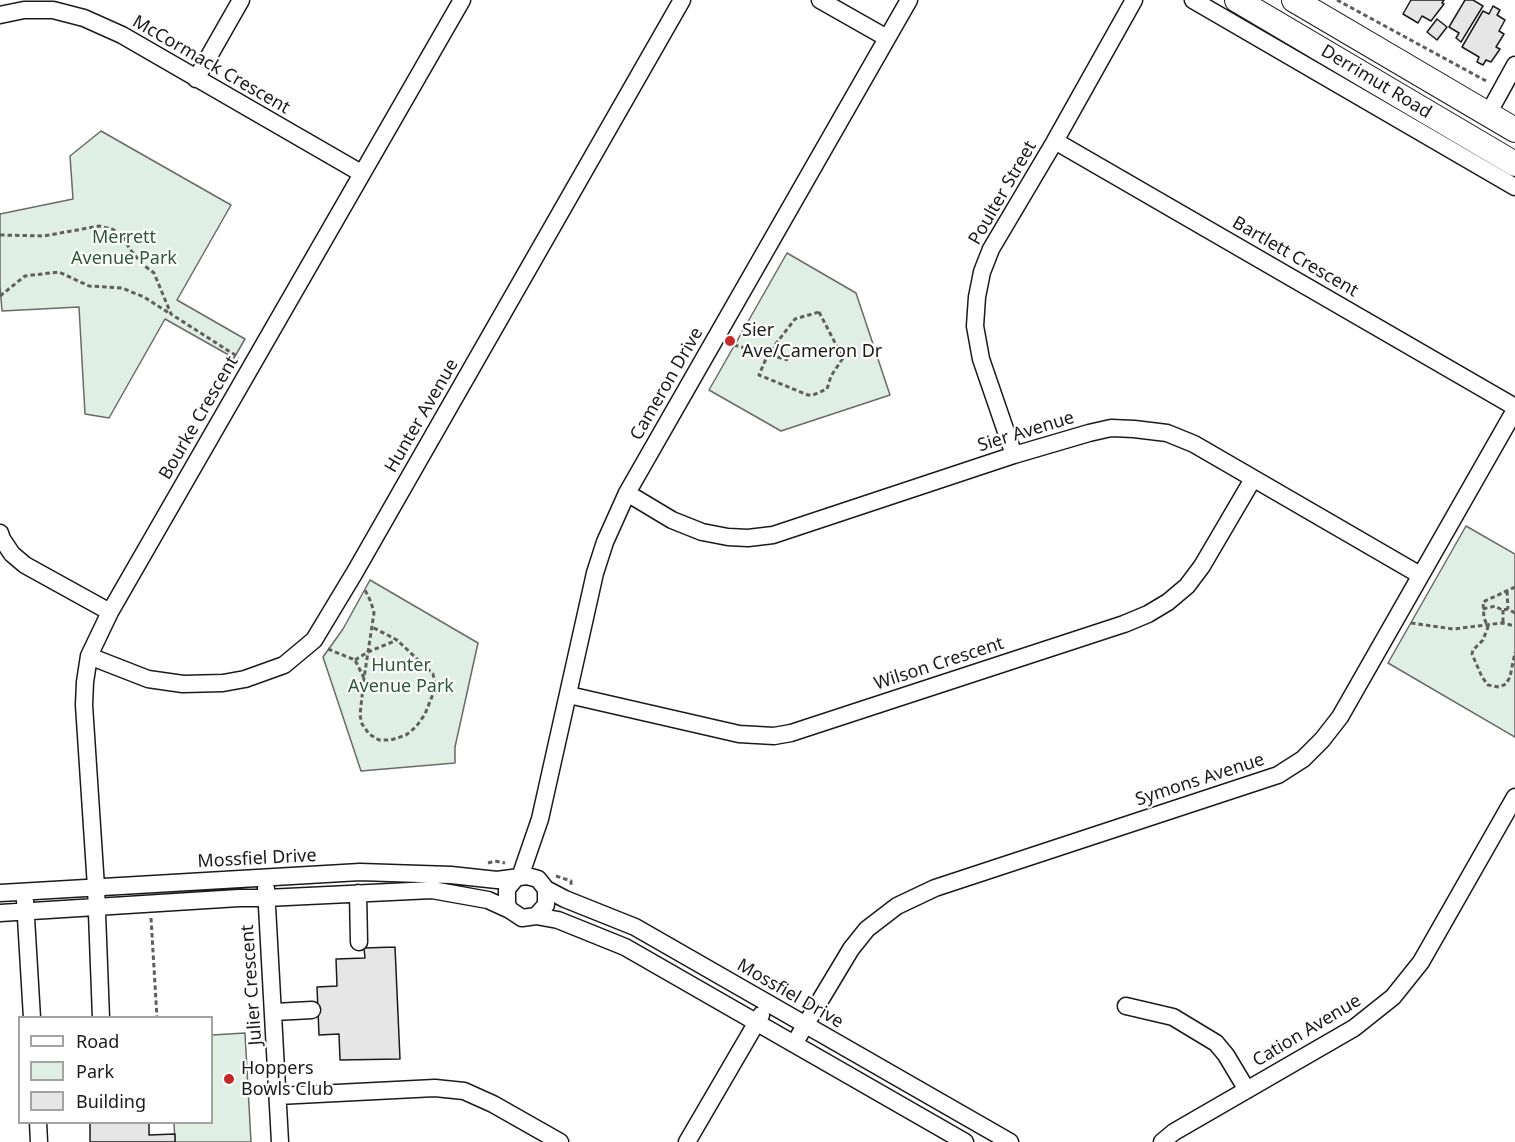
<!DOCTYPE html>
<html>
<head>
<meta charset="utf-8">
<style>
	body { margin:0 }
	#map { position:relative; width:1515px; height:1142px; overflow:hidden; background:#fff; font-family:"Noto Sans",sans-serif }
	canvas { display:block }
	.legend { position:absolute; left:18px; top:1016px; width:195px; height:108px; box-sizing:border-box; background:#fff; border:2px solid #a3a3a3; margin:0; padding:8px 10px; list-style:none; font-size:18px; color:#1a1a1a }
	.legend li { display:flex; align-items:center; gap:12px; height:30px }
	.legend b { width:30px; border:2px solid #a3a3a3 }
</style>
</head>
<body>
<div id="map">
<canvas width="1515" height="1142"></canvas>
<ul class="legend">
<li><b style="height:8px;background:#fff"></b>Road</li>
<li><b style="height:16px;background:#e0efe3"></b>Park</li>
<li><b style="height:16px;background:#e6e6e6"></b>Building</li>
</ul>
</div>
<script>
const g = document.querySelector('canvas').getContext('2d');
g.lineJoin = 'round';
function paint(path, color) { g.fillStyle = color; g.fill(path, 'evenodd'); }
const toPath = rows => new Path2D(rows.map(r => 'M' + r).join(''));
function stroke(path, color, width, dash) { g.strokeStyle = color; g.lineWidth = width; g.lineCap = dash ? 'butt' : 'round'; g.setLineDash(dash || []); g.stroke(path); }
function drawText(font, color, halo, rows, align = 'center') {
  g.font = font + ' "Noto Sans",sans-serif'; g.lineWidth = 4.5; g.setLineDash([]); g.textBaseline = 'middle'; g.strokeStyle = halo; g.fillStyle = color; for (const [text, x, y, turn = 0] of rows) {
    g.save(); g.translate(x, y); g.rotate((+turn || 0) * Math.PI / 180); g.textAlign = isNaN(turn) ? turn : align; if (halo) g.strokeText(text, 0, 0); g.fillText(text, 0, 0); g.restore();
  }
}
const green = toPath([
	[101,131,231,205,177,300,245,339,234,358,165,319,109,418,85,414,79,307,2,311,0,286,0,214,73,199,70,156,101,131],
	[787,253,856,293,890,395,781,431,709,390,787,253],
	[1466,526,1515,554,1515,737,1388,663,1466,526],
	[370,580,478,643,455,747,455,763,361,771,323,657,343,629,370,580],
	[245,1033,251,1142,175,1142,174,1123,212,1122,212,1035,245,1033]
]);
const building = toPath([
	[1411,0,1444,0,1442,3,1444,4,1431,21,1422,16,1418,23,1403,14,1411,0],
	[1465,0,1473,0,1483,6,1461,42,1456,38,1459,33,1449,27,1465,0],
	[1493,6,1500,10,1497,15,1505,20,1499,31,1504,34,1496,47,1500,49,1491,62,1486,60,1483,65,1477,62,1479,57,1462,47,1483,11,1489,14,1493,6],
	[1437,19,1447,27,1437,40,1427,32,1437,19],
	[395,947,400,1059,340,1060,339,1034,319,1035,317,987,337,986,336,959,365,958,364,948,395,947],
	[90,1122,149,1122,149,1135,175,1134,175,1142,90,1142,90,1122]
]);
const path = toPath([
	[1337,0,1488,82],
	[0,235,44,236,99,226,112,229,123,235,129,248,142,264,154,273,171,314,235,355,238,359],
	[0,296,25,276,59,272,89,286,122,288,144,297,169,313],
	[819,312,843,358,831,376,827,389,813,395,808,395,759,375,768,354,795,319,819,312],
	[734,345,788,360],
	[1515,587,1483,602,1484,618,1488,627,1483,640,1473,650,1472,654,1482,677,1488,685,1499,687,1506,684,1510,677,1515,652],
	[1507,591,1508,609],
	[1483,609,1495,606,1502,610,1508,609,1515,613],
	[1503,610,1503,623],
	[1411,623,1453,629,1502,623,1515,626],
	[328,649,355,660,364,678,374,613,371,602,364,588],
	[355,660,368,652,397,640],
	[364,678,360,715,362,724,369,734,379,740,391,740,406,735,416,727,425,714,433,694,435,683,433,674,397,640,372,627],
	[488,863,495,861,505,863],
	[556,876,571,881,571,886],
	[151,918,157,1018]
]);
const minor = toPath([
	[820,0,887,38],
	[1193,0,1515,187],
	[0,15,24,10,53,10,84,18,122,35,361,173],
	[196,79,241,0],
	[1488,114,1515,65],
	[1055,141,1515,407],
	[1014,455,981,359,975,326,977,297,982,272,991,249,1055,141,1134,0],
	[627,493,672,520,702,532,728,537,748,538,773,535,1014,455,1089,433,1111,428,1134,429,1167,433,1194,444,1420,575],
	[0,533,2,539,12,554,25,565,110,612],
	[89,656,148,679,183,684,223,683,245,679,284,665,314,640,355,572,682,0],
	[569,695,739,734,774,736,791,733,1124,624,1148,614,1168,602,1187,586,1202,566,1253,479],
	[520,877,540,819,595,573,605,542,627,493,909,0],
	[266,888,280,1142],
	[546,889,565,899,635,927,1010,1142],
	[0,893,360,872,451,875,497,880,527,876,538,879,546,889,546,905,536,916,522,918,510,910,507,904,507,889,516,878],
	[358,893,359,942],
	[25,901,32,1018],
	[0,913,239,898,266,898,432,890,488,900,510,910],
	[536,916,558,920,625,947,965,1142],
	[1126,1006,1173,1017,1216,1043,1226,1055,1247,1090],
	[274,1012,312,1010],
	[101,1018,96,887,84,705,85,682,89,656,110,612,462,0],
	[794,1044,851,949,867,929,897,906,935,888,1278,775,1303,759,1322,740,1340,717,1515,410],
	[278,1096,435,1088,464,1091,493,1104,560,1142],
	[38,1122,39,1142],
	[687,1142,761,1015],
	[1162,1142,1174,1132,1354,1028,1393,997,1421,962,1515,797]
]);
const highway = toPath([
	[1237,0,1515,164],
	[1294,0,1515,130]
]);
const markers = [
	[730,341,6,"#c62828"],
	[229,1079,6,"#c62828"]
];
const streetNames = [
	["McCormack Crescent",211,65,30],
	["Derrimut Road",1376,82,31],
	["Poulter Street",1003,193,-60],
	["Bartlett Crescent",1295,257,30],
	["Cameron Drive",667,384,-60],
	["Hunter Avenue",422,416,-60],
	["Bourke Crescent",199,418,-60],
	["Sier Avenue",1026,432,-17],
	["Wilson Crescent",939,664,-18],
	["Symons Avenue",1200,780,-18],
	["Mossfiel Drive",257,859,-3],
	["Julier Crescent",252,985,-94],
	["Mossfiel Drive",790,994,30],
	["Cation Avenue",1307,1031,-31]
];
const parkNames = [
	["Merrett",124,238],
	["Avenue Park",124,259],
	["Hunter",401,666],
	["Avenue Park",401,687]
];
const poiNames = [
	["Sier",742,331],
	["Ave/Cameron Dr",742,352],
	["Hoppers",241,1069],
	["Bowls Club",241,1090]
];
paint(green, '#e0efe3');
stroke(green, '#6a6a6a', 1.5);
paint(building, '#e6e6e6');
stroke(building, '#1a1a1a', 1.5);
stroke(minor, '#1a1a1a', 19);
stroke(highway, '#1a1a1a', 26);
stroke(path, '#5f5f5f', 3, [4.5, 3]);
stroke(minor, '#fff', 16);
stroke(highway, '#fff', 24);
for (const [x, y, r, color] of markers) { const dot = new Path2D(); dot.arc(x, y, r, 0, 2 * Math.PI); g.fillStyle = color; g.fill(dot); stroke(dot, '#fff', 2); }
drawText('18px', '#1a1a1a', '#fff', streetNames);
drawText('18px', '#2b5a34', '#fff', parkNames);
drawText('18px', '#1a1a1a', '#fff', poiNames, 'left');
</script>
</body>
</html>
